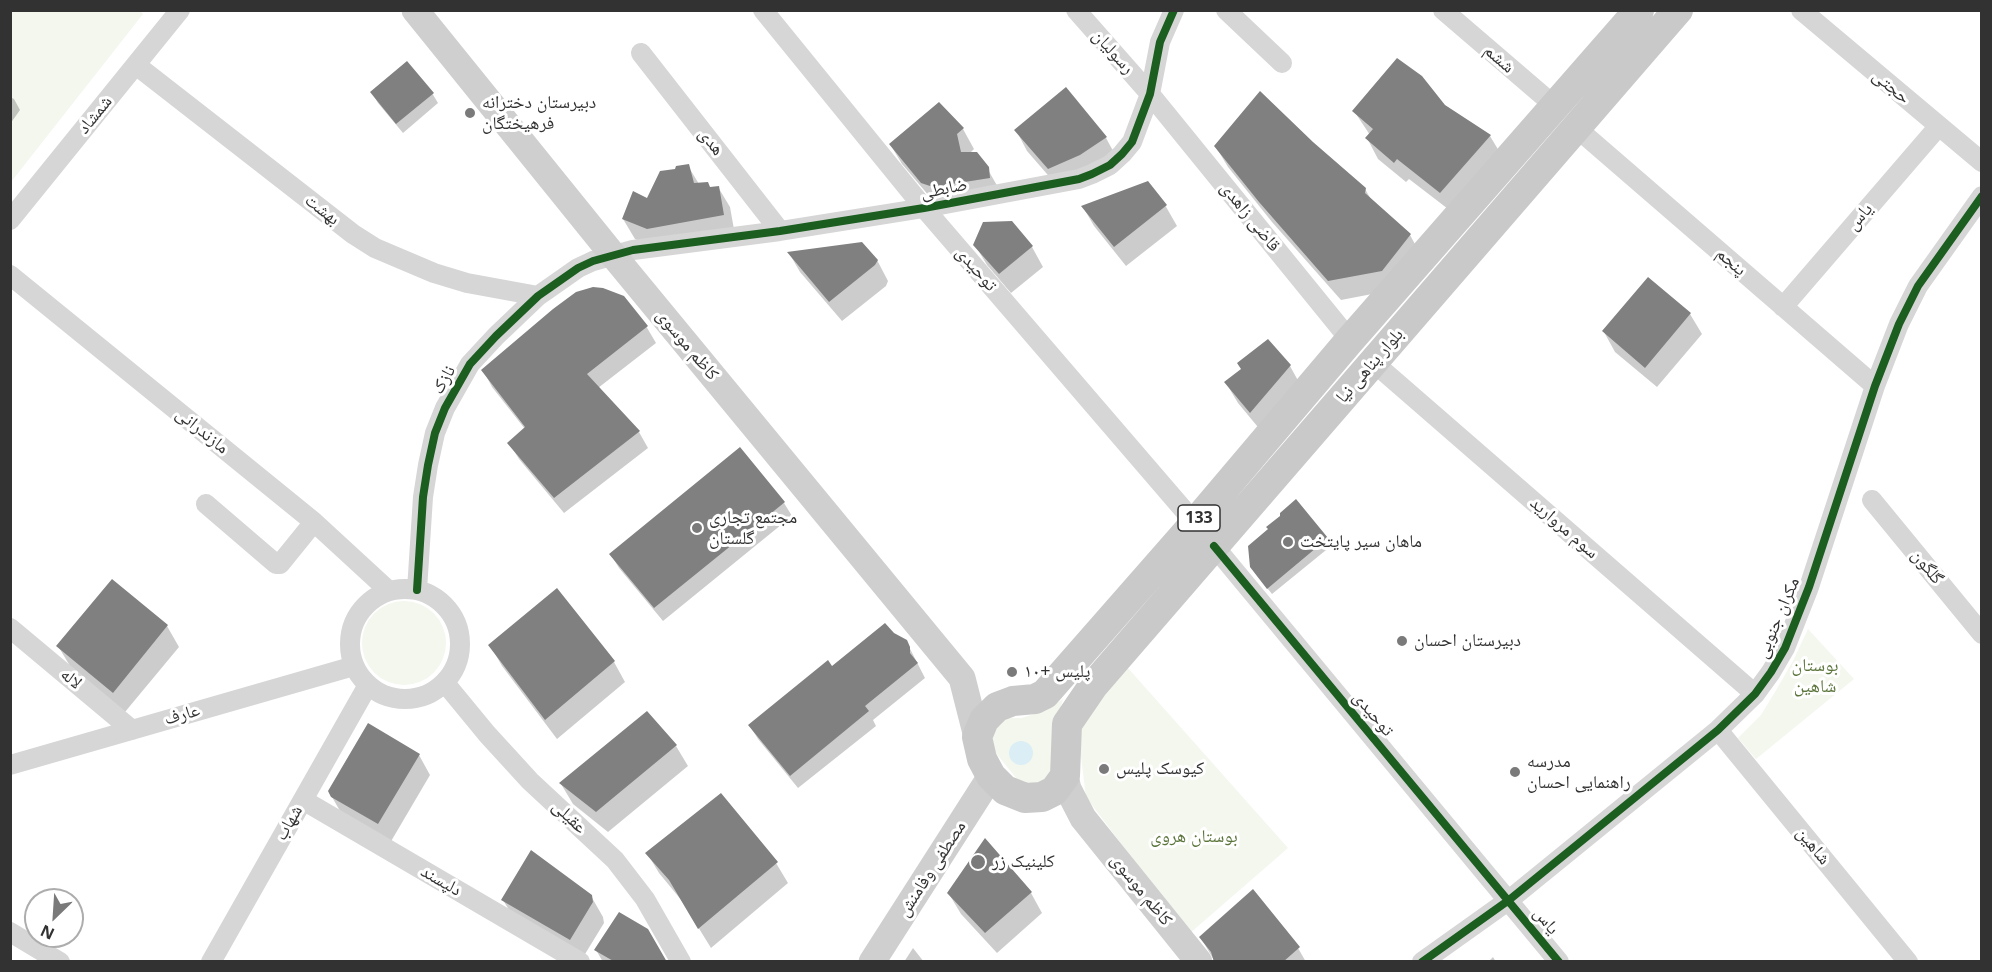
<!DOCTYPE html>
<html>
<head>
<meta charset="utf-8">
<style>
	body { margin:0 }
	#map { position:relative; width:1992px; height:972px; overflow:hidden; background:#fff; font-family:"Noto Sans",sans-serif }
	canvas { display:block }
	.frame { position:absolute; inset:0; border:12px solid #323232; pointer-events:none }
	.north { position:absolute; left:24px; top:888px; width:60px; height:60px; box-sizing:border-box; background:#fff; border:2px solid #adadad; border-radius:50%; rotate:205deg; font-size:16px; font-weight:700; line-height:24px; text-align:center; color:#323232 }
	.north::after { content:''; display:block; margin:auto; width:21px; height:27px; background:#7a7a7a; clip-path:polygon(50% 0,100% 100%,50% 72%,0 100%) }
</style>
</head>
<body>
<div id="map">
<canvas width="1992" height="972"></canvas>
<div class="frame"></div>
<div class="north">N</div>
</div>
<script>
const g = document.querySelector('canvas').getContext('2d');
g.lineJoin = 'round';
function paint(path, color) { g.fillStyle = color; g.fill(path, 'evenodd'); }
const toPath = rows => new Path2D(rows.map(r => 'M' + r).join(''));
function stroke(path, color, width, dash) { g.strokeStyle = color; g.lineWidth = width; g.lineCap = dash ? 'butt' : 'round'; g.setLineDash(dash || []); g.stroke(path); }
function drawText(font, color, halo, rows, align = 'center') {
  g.font = font + ' "Noto Sans","Noto Naskh Arabic",sans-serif'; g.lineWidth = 6; g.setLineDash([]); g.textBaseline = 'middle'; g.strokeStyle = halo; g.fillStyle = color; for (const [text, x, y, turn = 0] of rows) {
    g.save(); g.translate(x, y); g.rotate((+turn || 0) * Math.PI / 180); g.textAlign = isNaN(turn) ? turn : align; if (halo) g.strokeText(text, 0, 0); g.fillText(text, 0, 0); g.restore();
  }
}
const green = toPath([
	[139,10,143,14,11,182,11,11],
	'362 643a42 42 0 1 1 84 0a42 42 0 1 1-84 0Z',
	[1808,629,1854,679,1756,759,1738,738,1761,715,1775,692,1793,661],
	[1127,667,1288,848,1189,934,1086,797,1077,724],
	[1063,699,1053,732,1051,754,1053,766,1048,777,1038,784,1027,786,1017,779,991,747,995,724,1008,718,1021,718,1045,711]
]);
const water = toPath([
	'1009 753a12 12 0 1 1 24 0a12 12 0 1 1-24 0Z'
]);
const shadow = toPath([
	[372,93,432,93,438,103,403,133,378,103],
	[10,97,14,99,20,110,10,124],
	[939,104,963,129,974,149,969,154,987,168,999,189,935,203,902,164,890,144],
	[1444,106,1490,136,1502,156,1452,212,1409,179,1406,182,1378,159,1367,138,1370,135,1354,111],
	[1016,130,1106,138,1117,158,1060,189,1027,151],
	[1312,143,1365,189,1372,201,1410,235,1421,255,1393,290,1341,300,1272,222,1228,167,1216,147],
	[688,166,699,184,711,189,718,187,730,207,735,235,660,249,635,239,623,219],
	[1165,205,1177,226,1126,266,1094,226,1083,207],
	[975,245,1032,247,1043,267,1011,293,987,265],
	[789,253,877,260,888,281,886,286,842,321,800,272],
	[1690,314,1702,334,1657,387,1615,352,1604,332],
	[646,326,656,343,598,388,639,432,648,448,564,513,519,459,509,443,525,429,492,387,483,370],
	[1290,366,1301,386,1262,432,1238,403,1226,383],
	[1296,501,1331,546,1272,594,1255,573,1270,530],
	[784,503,792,516,663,621,619,568,611,555],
	[112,581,167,626,179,647,125,712,70,666,58,646],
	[906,641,925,678,873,720,876,726,798,788,758,739,750,726,832,668],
	[490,645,614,662,625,682,557,739,502,666],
	[676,746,688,766,608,832,573,804,561,784],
	[419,755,430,775,390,843,344,818,332,797],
	[647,853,776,863,788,883,711,948,682,901,659,873],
	[1031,893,1042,913,997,953,961,914,949,894],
	[591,896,603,917,604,923,582,959,515,920,503,900],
	[1201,938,1298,948,1306,962,1215,962],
	[913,948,924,962,904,962],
	[596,950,665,962,603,962],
	[1493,957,1496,962,1488,962]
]);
const building = toPath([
	[1397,58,1422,76,1445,105,1491,135,1440,193,1397,159,1394,163,1365,138,1373,129,1352,111],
	[407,61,434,93,396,124,370,92],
	[1066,87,1107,137,1080,155,1048,169,1014,130],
	[1260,91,1313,142,1366,188,1365,193,1411,234,1382,271,1328,281,1259,202,1214,146],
	[939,102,964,128,957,134,961,152,977,152,989,167,990,178,933,187,921,183,889,144],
	[689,164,694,183,708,182,710,187,719,186,724,215,647,229,622,219,633,191,647,198,660,171,675,169,676,166],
	[1148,181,1167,205,1114,247,1081,206],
	[1012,221,1033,246,999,274,973,245,983,222],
	[862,242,878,260,875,265,829,302,787,252],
	[1648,277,1691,313,1645,368,1602,331],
	[593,287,603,288,624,296,648,326,587,374,640,431,554,498,507,443,525,427,481,370,553,309,576,292],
	[1268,339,1291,365,1250,413,1224,382,1241,369,1237,363],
	[740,447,785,502,654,608,609,554],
	[1296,499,1328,538,1267,589,1250,567,1248,546,1268,529,1266,527,1280,516,1280,513],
	[112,579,168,625,113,693,56,646],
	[557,588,615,661,545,720,488,645],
	[885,623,894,633,907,640,910,647,910,653,918,663,865,706,869,711,790,776,748,725,828,660,832,666],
	[647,711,677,745,596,812,559,783],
	[368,723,420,754,378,824,331,797,328,791],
	[721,793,778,862,698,929,669,880,645,853],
	[985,838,1032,892,985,933,947,893],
	[531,850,592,895,593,902,570,940,501,900],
	[1253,889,1300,947,1283,962,1214,962,1211,952,1199,937],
	[619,912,648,929,667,962,615,962,594,950]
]);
const street = toPath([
	[763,10,924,208,1195,523],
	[1076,10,1150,94,1350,340],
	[1226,10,1282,63],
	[1443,10,1556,107],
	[1801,10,1982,162],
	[641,53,780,231],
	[136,65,353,234,375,248,434,273,467,283,538,296],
	[1587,137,1875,386],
	[10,220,180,10],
	[10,275,314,522,389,591],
	[1783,307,1938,127],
	[1373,362,1755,694],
	[1872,500,1982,634],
	[206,504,276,564,280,564,314,522],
	[1214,546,1559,962],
	'350 644a55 55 0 1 1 110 0a55 55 0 1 1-110 0Z',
	[417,590,423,497,428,465,435,433,445,408,470,364,496,336,538,296,578,268,593,261,633,250,780,231,924,208,1079,179,1092,174,1110,165,1122,154,1132,142,1150,94,1160,42,1174,10],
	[10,628,132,730],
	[445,683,487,734,530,781,615,860,645,899,681,962],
	[1718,730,1908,962],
	[10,765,354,666],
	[303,800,580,962],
	[10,932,60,962],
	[211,962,368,685],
	[1422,962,1509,900,1718,730,1755,694,1771,672,1785,648,1809,587,1875,386,1899,324,1918,286,1982,196]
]);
const secondary = toPath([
	[415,10,613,255,962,678,977,737],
	[1065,776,1068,789,1083,818,1199,962],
	[872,962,991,776]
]);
const primary = toPath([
	[1639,10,1350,340,1195,523,1045,694,1035,699,1013,701,997,707,984,720,977,737,982,759,991,776,1005,790,1025,798,1042,797,1054,791,1065,776,1067,724,1093,686,1678,10]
]);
const cycleway = toPath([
	[1214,546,1559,962],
	[417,590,423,497,428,465,435,433,445,408,470,364,496,336,538,296,578,268,593,261,633,250,780,231,924,208,1079,179,1092,174,1110,165,1122,154,1132,142,1150,94,1160,42,1174,10],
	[1422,962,1509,900,1718,730,1755,694,1771,672,1785,648,1809,587,1875,386,1899,324,1918,286,1982,196]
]);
const markers = [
	[470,113,6,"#7a7a7a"],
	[697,528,6,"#7a7a7a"],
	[1288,542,6,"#7a7a7a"],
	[1402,641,6,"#7a7a7a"],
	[1012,672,6,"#7a7a7a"],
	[1104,769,6,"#7a7a7a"],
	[1515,772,6,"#7a7a7a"],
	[978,862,8,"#7a7a7a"]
];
const shields = [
	[1199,518,42]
];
const shieldNames = [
	["133",1199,518]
];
const streetNames = [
	["رسولیان",1113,52,48],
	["ششم",1499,59,41],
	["حجتی",1891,87,40],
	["شمشاد",95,115,-51],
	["هدی",711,142,52],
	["ضابطی",944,189,-11],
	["بهشت",322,210,38],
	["قاضی زاهدی",1250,217,51],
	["یاس",1860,217,-49],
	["پنجم",1731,262,41],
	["توحیدی",976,269,49],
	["کاظم موسوی",687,345,50],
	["بلوار پناهی نیا",1370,366,-49],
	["نازک",444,380,-60],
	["مازندرانی",202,431,39],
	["سوم مروارید",1564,528,41],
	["گلگون",1927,567,51],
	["مکران جنوبی",1778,618,-67],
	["لاله",71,679,40],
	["توحیدی",1373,714,50],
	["عارف",182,715,-16],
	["عقیلی",569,817,43],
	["شهاب",289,823,-60],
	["شاهین",1813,846,51],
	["مصطفی وفامنش",932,869,-57],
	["دلپسند",441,881,30],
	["کاظم موسوی",1141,890,51],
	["یاس",1546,921,51]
];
const poiNames = [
	["دبیرستان دخترانه",482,103],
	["فرهیختگان",482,124],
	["مجتمع تجاری",709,518],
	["گلستان",709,539],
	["ماهان سیر پایتخت",1300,542],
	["دبیرستان احسان",1414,641],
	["پلیس +۱۰",1024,672],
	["مدرسه",1527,762],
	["راهنمایی احسان",1527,783],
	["کیوسک پلیس",1116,769],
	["کلینیک زر",992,862]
];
const parkNames = [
	["بوستان",1815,666],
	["شاهین",1815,687],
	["بوستان هروی",1194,837]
];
paint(green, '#f3f7ee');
paint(water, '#dbeef5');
paint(shadow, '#0003');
paint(building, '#808080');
stroke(street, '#d6d6d6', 20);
stroke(secondary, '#cfcfcf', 27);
stroke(primary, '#c9c9c9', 30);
stroke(cycleway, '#1b5e20', 8);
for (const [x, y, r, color] of markers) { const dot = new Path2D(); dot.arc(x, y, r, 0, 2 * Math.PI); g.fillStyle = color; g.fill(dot); stroke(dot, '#fff', 2); }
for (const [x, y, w] of shields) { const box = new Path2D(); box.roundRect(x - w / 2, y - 13, w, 26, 4.5); g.fillStyle = '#fff'; g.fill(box); stroke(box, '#323232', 1.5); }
drawText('bold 16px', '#323232', null, shieldNames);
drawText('18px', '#323232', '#fff', streetNames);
drawText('18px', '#323232', '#fff', poiNames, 'left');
drawText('18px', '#5a743a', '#fff', parkNames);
</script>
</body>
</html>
